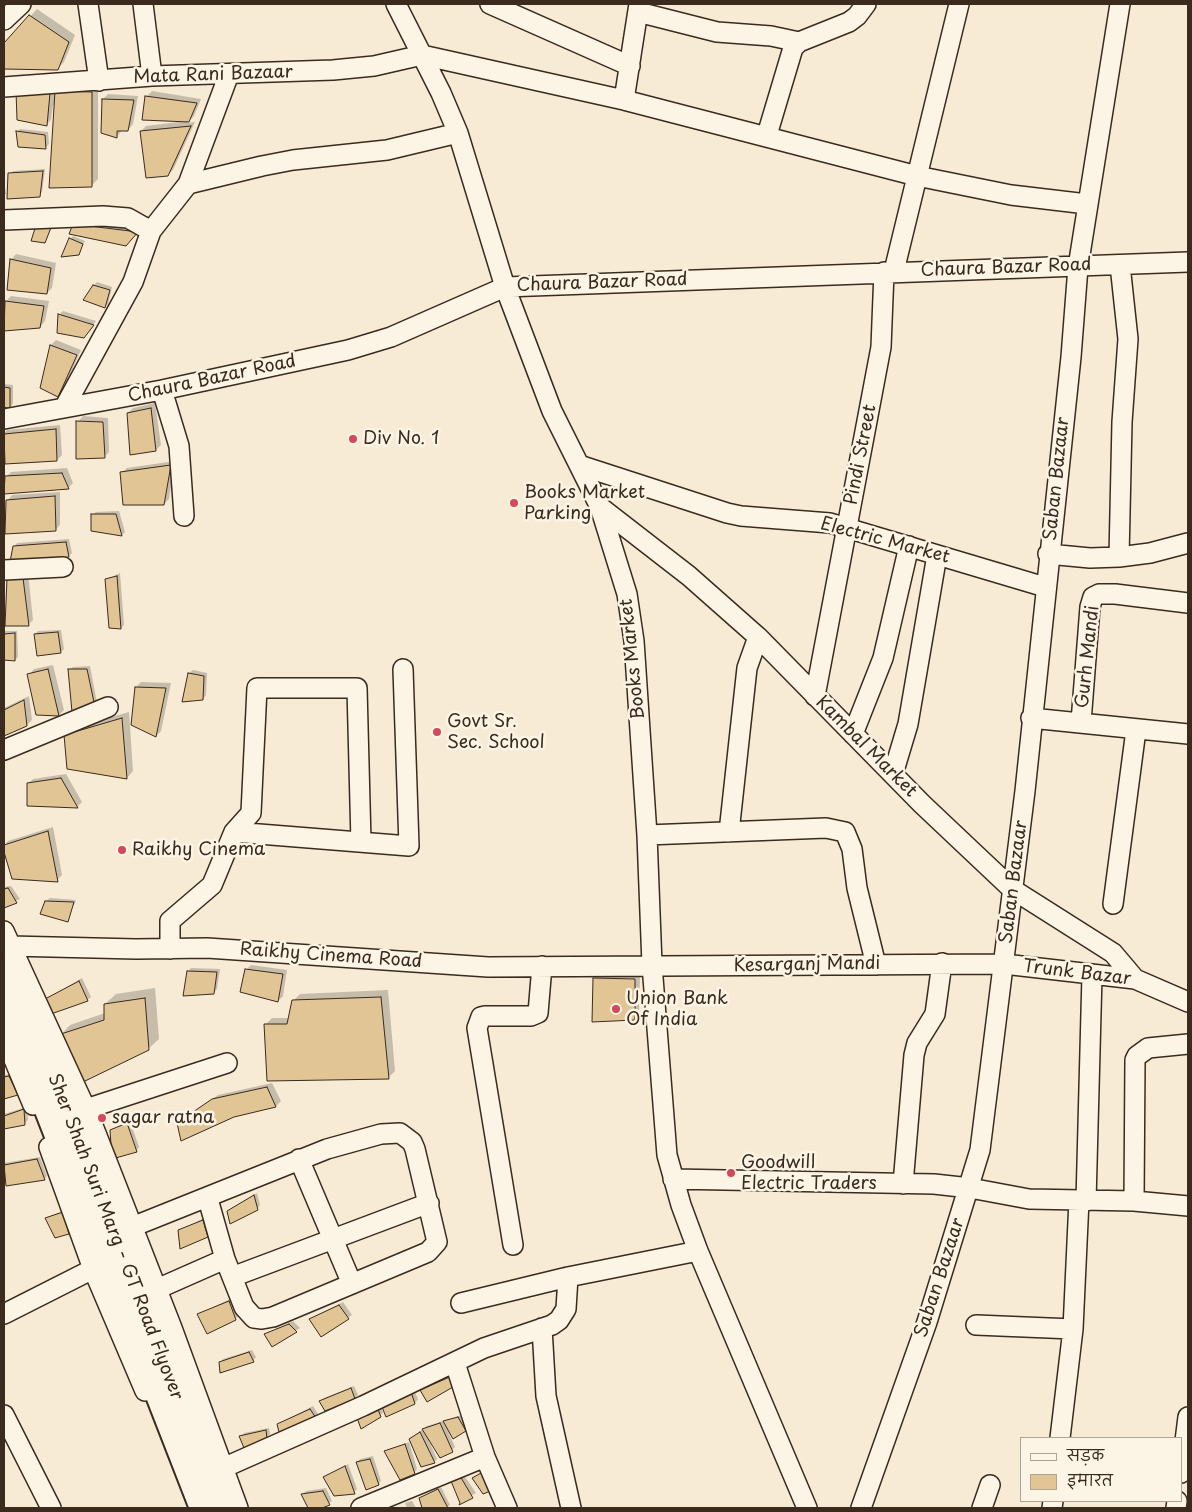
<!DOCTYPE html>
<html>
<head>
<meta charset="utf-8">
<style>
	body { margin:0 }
	#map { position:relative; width:1192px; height:1512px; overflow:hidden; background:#f7ebd5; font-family:"Playpen Sans","Playpen Sans Deva",sans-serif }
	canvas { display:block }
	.frame { position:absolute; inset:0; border:5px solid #3b2a1e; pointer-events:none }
	.legend { position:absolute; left:1020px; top:1437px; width:162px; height:65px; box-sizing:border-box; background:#fcf5e5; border:1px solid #afa495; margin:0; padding:6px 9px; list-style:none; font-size:15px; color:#3b2a1e }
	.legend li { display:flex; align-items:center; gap:10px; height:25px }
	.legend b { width:25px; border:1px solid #afa495 }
</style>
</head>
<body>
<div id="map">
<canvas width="1192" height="1512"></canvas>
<div class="frame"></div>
<ul class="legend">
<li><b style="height:6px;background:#fcf5e5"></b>सड़क</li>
<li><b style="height:14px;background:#e1c595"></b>इमारत</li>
</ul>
</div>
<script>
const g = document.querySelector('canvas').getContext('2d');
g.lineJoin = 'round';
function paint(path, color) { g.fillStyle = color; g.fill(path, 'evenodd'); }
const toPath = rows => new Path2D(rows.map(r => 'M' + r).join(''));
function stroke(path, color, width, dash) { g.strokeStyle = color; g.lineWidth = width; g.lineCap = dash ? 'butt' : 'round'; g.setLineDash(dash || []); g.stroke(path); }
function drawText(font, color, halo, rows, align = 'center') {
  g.font = font + ' "Playpen Sans",sans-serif'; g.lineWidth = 5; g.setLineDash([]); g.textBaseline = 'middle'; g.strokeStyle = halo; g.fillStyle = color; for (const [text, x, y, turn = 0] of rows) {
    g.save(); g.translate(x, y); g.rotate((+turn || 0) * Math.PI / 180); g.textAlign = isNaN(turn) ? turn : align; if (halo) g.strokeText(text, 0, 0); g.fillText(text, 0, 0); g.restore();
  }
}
const shadow = toPath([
	[37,9,75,35,64,62,57,69,4,68,4,45],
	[63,85,98,86,98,179,91,186,55,105,53,105,51,120,46,125,22,87,54,88,54,94],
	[152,91,201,99,194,116,187,123,195,122,173,170,167,175,141,131,146,126,187,121,146,97],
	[108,94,138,96,133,124,128,130,122,130,117,137,103,99],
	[20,129,48,132,49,144,46,147,19,146,17,132],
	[45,169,42,192,39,195,10,174,13,171],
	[4,179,6,194,4,196],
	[78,221,139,229,129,241,70,233],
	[54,222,45,242,33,240],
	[73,236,85,241,78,254,70,239],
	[16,254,56,263,52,288,47,293,11,260],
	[97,282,112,287,108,304,105,307,94,285],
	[11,296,49,301,45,321,40,327,4,329,4,311,6,301],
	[63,311,96,321,87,333,58,332,60,314],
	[56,340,81,350,63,390,58,395,41,387,51,345],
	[4,384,13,385,13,404,10,407,4,406],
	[155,403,161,445,156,450,128,413,133,408],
	[83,416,108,418,109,452,104,457,78,422],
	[60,425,62,455,57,460,6,463,4,434,7,430],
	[175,461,169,499,164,504,122,473,127,468],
	[67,468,73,483,68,488,6,477,11,472],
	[60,492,60,525,55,530,7,501,12,495],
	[119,511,125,532,122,535,92,530,92,515,96,512],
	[69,539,72,553,69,556,14,547,17,543],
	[28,573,33,620,28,625,14,574],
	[120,573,124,625,121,628,110,627,107,579],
	[61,630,64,649,61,652,38,655,35,634,38,631],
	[4,631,17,631,18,657,15,660,4,659],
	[53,665,64,710,59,715,29,675,34,669],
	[90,666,97,703,94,706,69,670,73,667],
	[193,670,207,673,206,695,203,699,183,701,189,673],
	[141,682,171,683,161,731,156,736,136,687],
	[29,696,32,720,27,725,4,735,4,708],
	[129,712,133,771,127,778,66,736,73,728],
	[66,774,82,802,77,807,28,784,33,779],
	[53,827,62,875,57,880,13,878,4,846,8,841],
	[11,886,20,899,4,907,4,887],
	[50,898,76,900,67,920,46,901],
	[251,965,287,970,283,996,278,1001,246,970],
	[191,968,220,969,217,989,213,993,188,971],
	[599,973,640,975,639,1014,634,1019,594,978],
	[82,978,91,997,87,1000,50,997],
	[155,988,159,1039,148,1049,60,1036,70,1025,105,1013,105,1004,116,994],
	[388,990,395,1071,388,1078,265,1025,272,1018,289,1018,293,1001,300,994],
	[12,1074,21,1091,4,1097,4,1075],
	[272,1083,281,1101,276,1106,178,1123,218,1095],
	[27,1107,28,1120,25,1123,4,1128,4,1114],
	[130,1121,139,1147,136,1151,111,1131],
	[40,1157,47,1176,44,1179,7,1184,4,1178,4,1163],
	[257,1193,260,1205,257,1209,228,1211],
	[67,1209,71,1230,68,1233,46,1218],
	[206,1217,210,1233,207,1236,179,1231],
	[232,1298,238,1316,235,1319,199,1314],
	[343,1302,352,1315,321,1335,311,1319],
	[293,1321,300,1328,273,1346,265,1334],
	[252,1350,256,1357,253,1361,220,1363,223,1359],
	[455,1374,455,1383,421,1390,424,1387],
	[354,1386,358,1395,355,1398,326,1409,321,1401,324,1398],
	[414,1390,418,1399,415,1403,386,1415],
	[380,1405,383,1413,362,1427],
	[313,1406,318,1414,315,1417,278,1424],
	[462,1415,469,1427,465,1430,448,1431,455,1447,452,1450,429,1441,437,1459,434,1462,410,1439,427,1426],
	[269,1428,270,1434,266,1437,241,1436,244,1433],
	[409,1442,417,1469,414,1473,386,1451],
	[373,1456,381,1481,378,1484,357,1462,360,1459],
	[348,1464,357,1489,354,1492,324,1478],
	[463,1474,476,1493,461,1502,455,1478],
	[441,1487,450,1505,446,1508,423,1508,420,1499],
	[326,1488,332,1501,318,1508,310,1508,303,1494,306,1491],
	[412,1501,416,1508,407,1508,405,1503],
	[392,1502,395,1508,377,1508]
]);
const building = toPath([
	[29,15,69,42,58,70,4,69,4,43,29,15],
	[16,91,50,93,47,126,17,120,16,91],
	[55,91,92,92,92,187,49,188,55,91],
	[145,96,197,103,189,122,142,120,145,96],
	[102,99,134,100,128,131,117,131,117,138,101,133,102,99],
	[191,126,168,176,146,178,140,131,191,126],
	[16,131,45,135,46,149,18,147,16,131],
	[43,171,40,197,7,199,8,173,43,171],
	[37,222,52,225,45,243,31,241,37,222],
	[73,224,138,232,126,246,69,234,73,224],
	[69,238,83,244,79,255,61,257,69,238],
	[10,259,51,268,47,294,7,290,10,259],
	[93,285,110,290,105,308,83,300,93,285],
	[5,301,44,306,40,328,4,331,5,301],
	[58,314,94,325,84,338,57,333,58,314],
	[50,345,77,355,58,397,40,388,50,345],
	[4,387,10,388,10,409,4,407,4,387],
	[151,408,156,451,130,455,127,413,151,408],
	[76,421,103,422,105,458,76,459,76,421],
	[56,429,57,461,5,464,4,434,56,429],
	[171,465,164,505,123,505,120,472,171,465],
	[62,473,69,489,4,494,5,476,62,473],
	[55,496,56,531,5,534,6,500,55,496],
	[91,514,116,514,122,536,91,531,91,514],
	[66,542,69,557,10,562,13,546,66,542],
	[117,576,121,629,109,628,105,579,117,576],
	[7,578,23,578,29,626,5,626,7,578],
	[58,632,61,653,37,656,34,634,58,632],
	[15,633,15,661,4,660,4,634,15,633],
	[48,669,59,716,36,715,27,674,48,669],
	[68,669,87,669,95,707,72,712,68,669],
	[188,673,204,676,203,700,182,702,188,673],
	[135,687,166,688,156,737,131,725,135,687],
	[24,700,27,726,4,736,4,710,24,700],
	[122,718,127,779,67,769,64,735,122,718],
	[61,778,78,808,27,806,27,783,61,778],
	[48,831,58,882,12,879,4,852,4,845,48,831],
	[8,888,17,903,4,908,4,889,8,888],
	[45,901,74,902,68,922,40,914,45,901],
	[245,969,283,974,278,1002,240,992,245,969],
	[187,971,217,972,214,994,183,996,187,971],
	[593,978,635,979,635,1020,592,1022,593,978],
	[79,981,88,1001,51,1014,45,999,79,981],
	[381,997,389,1079,267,1081,264,1024,287,1024,292,1000,381,997],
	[145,998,149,1050,83,1082,58,1035,104,1020,104,1004,145,998],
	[9,1076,18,1095,4,1099,4,1077,9,1076],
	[267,1087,276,1107,234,1117,181,1141,177,1123,212,1099,267,1087],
	[24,1109,25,1125,4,1129,4,1116,24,1109],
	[127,1123,137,1152,112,1159,110,1130,127,1123],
	[37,1159,45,1180,6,1186,4,1165,37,1159],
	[254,1195,258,1210,230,1224,227,1211,254,1195],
	[63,1212,69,1234,55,1238,45,1218,63,1212],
	[203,1220,208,1237,180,1249,178,1230,203,1220],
	[229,1301,236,1320,207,1334,197,1314,229,1301],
	[339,1305,349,1319,321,1337,309,1319,339,1305],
	[289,1324,297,1332,272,1347,264,1334,289,1324],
	[249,1352,254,1362,220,1373,219,1362,249,1352],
	[452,1376,453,1387,427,1402,420,1390,452,1376],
	[351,1388,355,1399,325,1411,319,1401,351,1388],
	[411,1392,415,1404,386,1417,382,1407,411,1392],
	[377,1407,381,1417,361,1429,356,1415,377,1407],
	[310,1409,316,1418,279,1432,277,1424,310,1409],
	[458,1417,466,1431,453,1439,443,1421,458,1417],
	[440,1423,453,1452,440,1458,422,1429,440,1423],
	[266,1430,267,1439,244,1448,239,1436,266,1430],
	[420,1432,435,1463,421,1467,409,1439,420,1432],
	[405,1444,415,1474,400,1480,384,1451,405,1444],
	[370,1459,379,1485,366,1490,356,1462,370,1459],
	[345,1466,355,1494,334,1496,323,1477,345,1466],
	[481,1473,493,1490,483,1494,472,1478,481,1473],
	[460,1476,473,1498,459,1505,460,1503,451,1481,460,1476],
	[438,1489,448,1508,422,1508,419,1498,438,1489],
	[323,1491,330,1505,322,1508,308,1508,301,1494,323,1491]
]);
const minor = toPath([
	[88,4,99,81],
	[143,4,152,76],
	[396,4,441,93,458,133,505,287,552,411,600,507,627,594,634,641,647,835,652,965,667,1155,681,1205,698,1251,807,1508],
	[490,4,630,66],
	[638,12,717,32,771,36,799,42],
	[4,20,21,4],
	[4,87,152,76,333,70,374,66,422,55,624,100,917,176,1011,195,1087,204],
	[624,100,639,4],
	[767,135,793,48,799,42,849,22,857,16,866,4],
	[188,184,262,166,293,160,387,150,458,133],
	[4,220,103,216,128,218,151,231],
	[894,271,959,4],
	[162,390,179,446,184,516],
	[64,408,133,282,151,231,188,184,229,74],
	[4,419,162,390,348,350,391,337,505,287,1188,262],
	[579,465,727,513,741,516,830,523,1045,587],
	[600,507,689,576,758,637,922,804,1012,889,1113,953,1135,979],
	[1048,554,1090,558,1119,557,1150,553,1188,543],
	[1119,557,1122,422,1128,339,1120,265],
	[4,570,63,567],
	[815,696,881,347,884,272],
	[1031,718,1188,734],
	[1081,722,1090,607,1093,597,1099,594,1115,594,1188,603],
	[853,734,883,658,909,546],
	[4,750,108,707],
	[893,774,908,724,937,555],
	[234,832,409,846,403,669],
	[729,832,747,668,758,637],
	[647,835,826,828,845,832,852,849,857,888,876,965],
	[1113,904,1136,730],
	[4,931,90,1118,172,1328,238,1508],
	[10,946,136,949,207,948,488,967,1004,964,1135,979,1188,1002],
	[170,949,170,921,212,885,234,832,251,813,257,688,357,688,361,842],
	[4,1036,33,1105],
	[86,1109,227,1063],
	[49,1147,93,1269,145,1391],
	[299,1159,352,1284],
	[673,1179,934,1184,970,1188,1029,1199,1134,1201,1188,1206],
	[903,1184,914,1055,917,1043,935,1014,942,963],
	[1086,1201,1092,975],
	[1134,1201,1135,1060,1137,1056,1148,1048,1188,1044],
	[132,1227,327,1149,381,1134,400,1133,412,1142,415,1149,437,1242,428,1252,273,1317,262,1319,254,1318,244,1307,225,1259,208,1199],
	[513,1245,477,1028,481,1017,485,1016,531,1016,538,1013,542,966],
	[232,1277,429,1203],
	[157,1289,225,1259],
	[461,1303,568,1277,698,1251],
	[4,1314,93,1269],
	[976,1325,1073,1329],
	[542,1328,546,1396,571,1508],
	[455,1363,485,1457,507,1508],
	[4,1415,51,1508],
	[1060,1438,1073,1329,1079,1200],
	[223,1468,363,1406,484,1348,552,1325,559,1320,566,1309,568,1277],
	[1181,1473,1188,1417],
	[361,1508,485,1457],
	[861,1508,927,1322,980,1150,1025,791,1071,357,1078,267,1120,4],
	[982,1508,990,1485],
	[1052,1508,1053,1501],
	[1176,1508,1177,1501]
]);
const major = toPath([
	[4,968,36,1035,67,1111,221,1508],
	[4,1008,31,1069,202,1508]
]);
const markers = [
	[353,439,5,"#d1495b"],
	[514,503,5,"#d1495b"],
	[437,732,5,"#d1495b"],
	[122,850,5,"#d1495b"],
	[616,1009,5,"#d1495b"],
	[102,1118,5,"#d1495b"],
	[731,1173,5,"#d1495b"]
];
const streetNames = [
	["Mata Rani Bazaar",213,75,-2],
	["Chaura Bazar Road",1006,268,-2],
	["Chaura Bazar Road",602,283,-2],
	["Chaura Bazar Road",212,379,-12],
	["Pindi Street",861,455,-79],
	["Saban Bazaar",1057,479,-84],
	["Electric Market",885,541,15],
	["Gurh Mandi",1088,657,-84],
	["Books Market",633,659,-96],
	["Kambal Market",866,747,45],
	["Saban Bazaar",1014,882,-83],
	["Raikhy Cinema Road",331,956,4],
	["Kesarganj Mandi",807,965,-1],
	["Trunk Bazar",1077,973,7],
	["Sher Shah Suri Marg - GT Road Flyover",115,1237,69],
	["Saban Bazaar",940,1278,-72]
];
const poiNames = [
	["Div No. 1",363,439],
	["Books Market",524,493],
	["Parking",524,514],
	["Govt Sr.",447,722],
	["Sec. School",447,743],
	["Raikhy Cinema",132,850],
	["Union Bank",626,999],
	["Of India",626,1020],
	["sagar ratna",112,1118],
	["Goodwill",741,1163],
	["Electric Traders",741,1184]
];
paint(shadow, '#0003');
paint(building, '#e1c595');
stroke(building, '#3b2a1e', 1);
stroke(minor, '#3b2a1e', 22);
stroke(major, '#3b2a1e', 28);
stroke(minor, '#fcf5e5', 19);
stroke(major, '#fcf5e5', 24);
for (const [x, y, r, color] of markers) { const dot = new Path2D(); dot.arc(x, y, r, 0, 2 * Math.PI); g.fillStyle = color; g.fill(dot); stroke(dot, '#fcf5e5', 2); }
drawText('18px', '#3b2a1e', '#fcf5e5', streetNames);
drawText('18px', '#3b2a1e', '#fcf5e5', poiNames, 'left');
</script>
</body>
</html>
